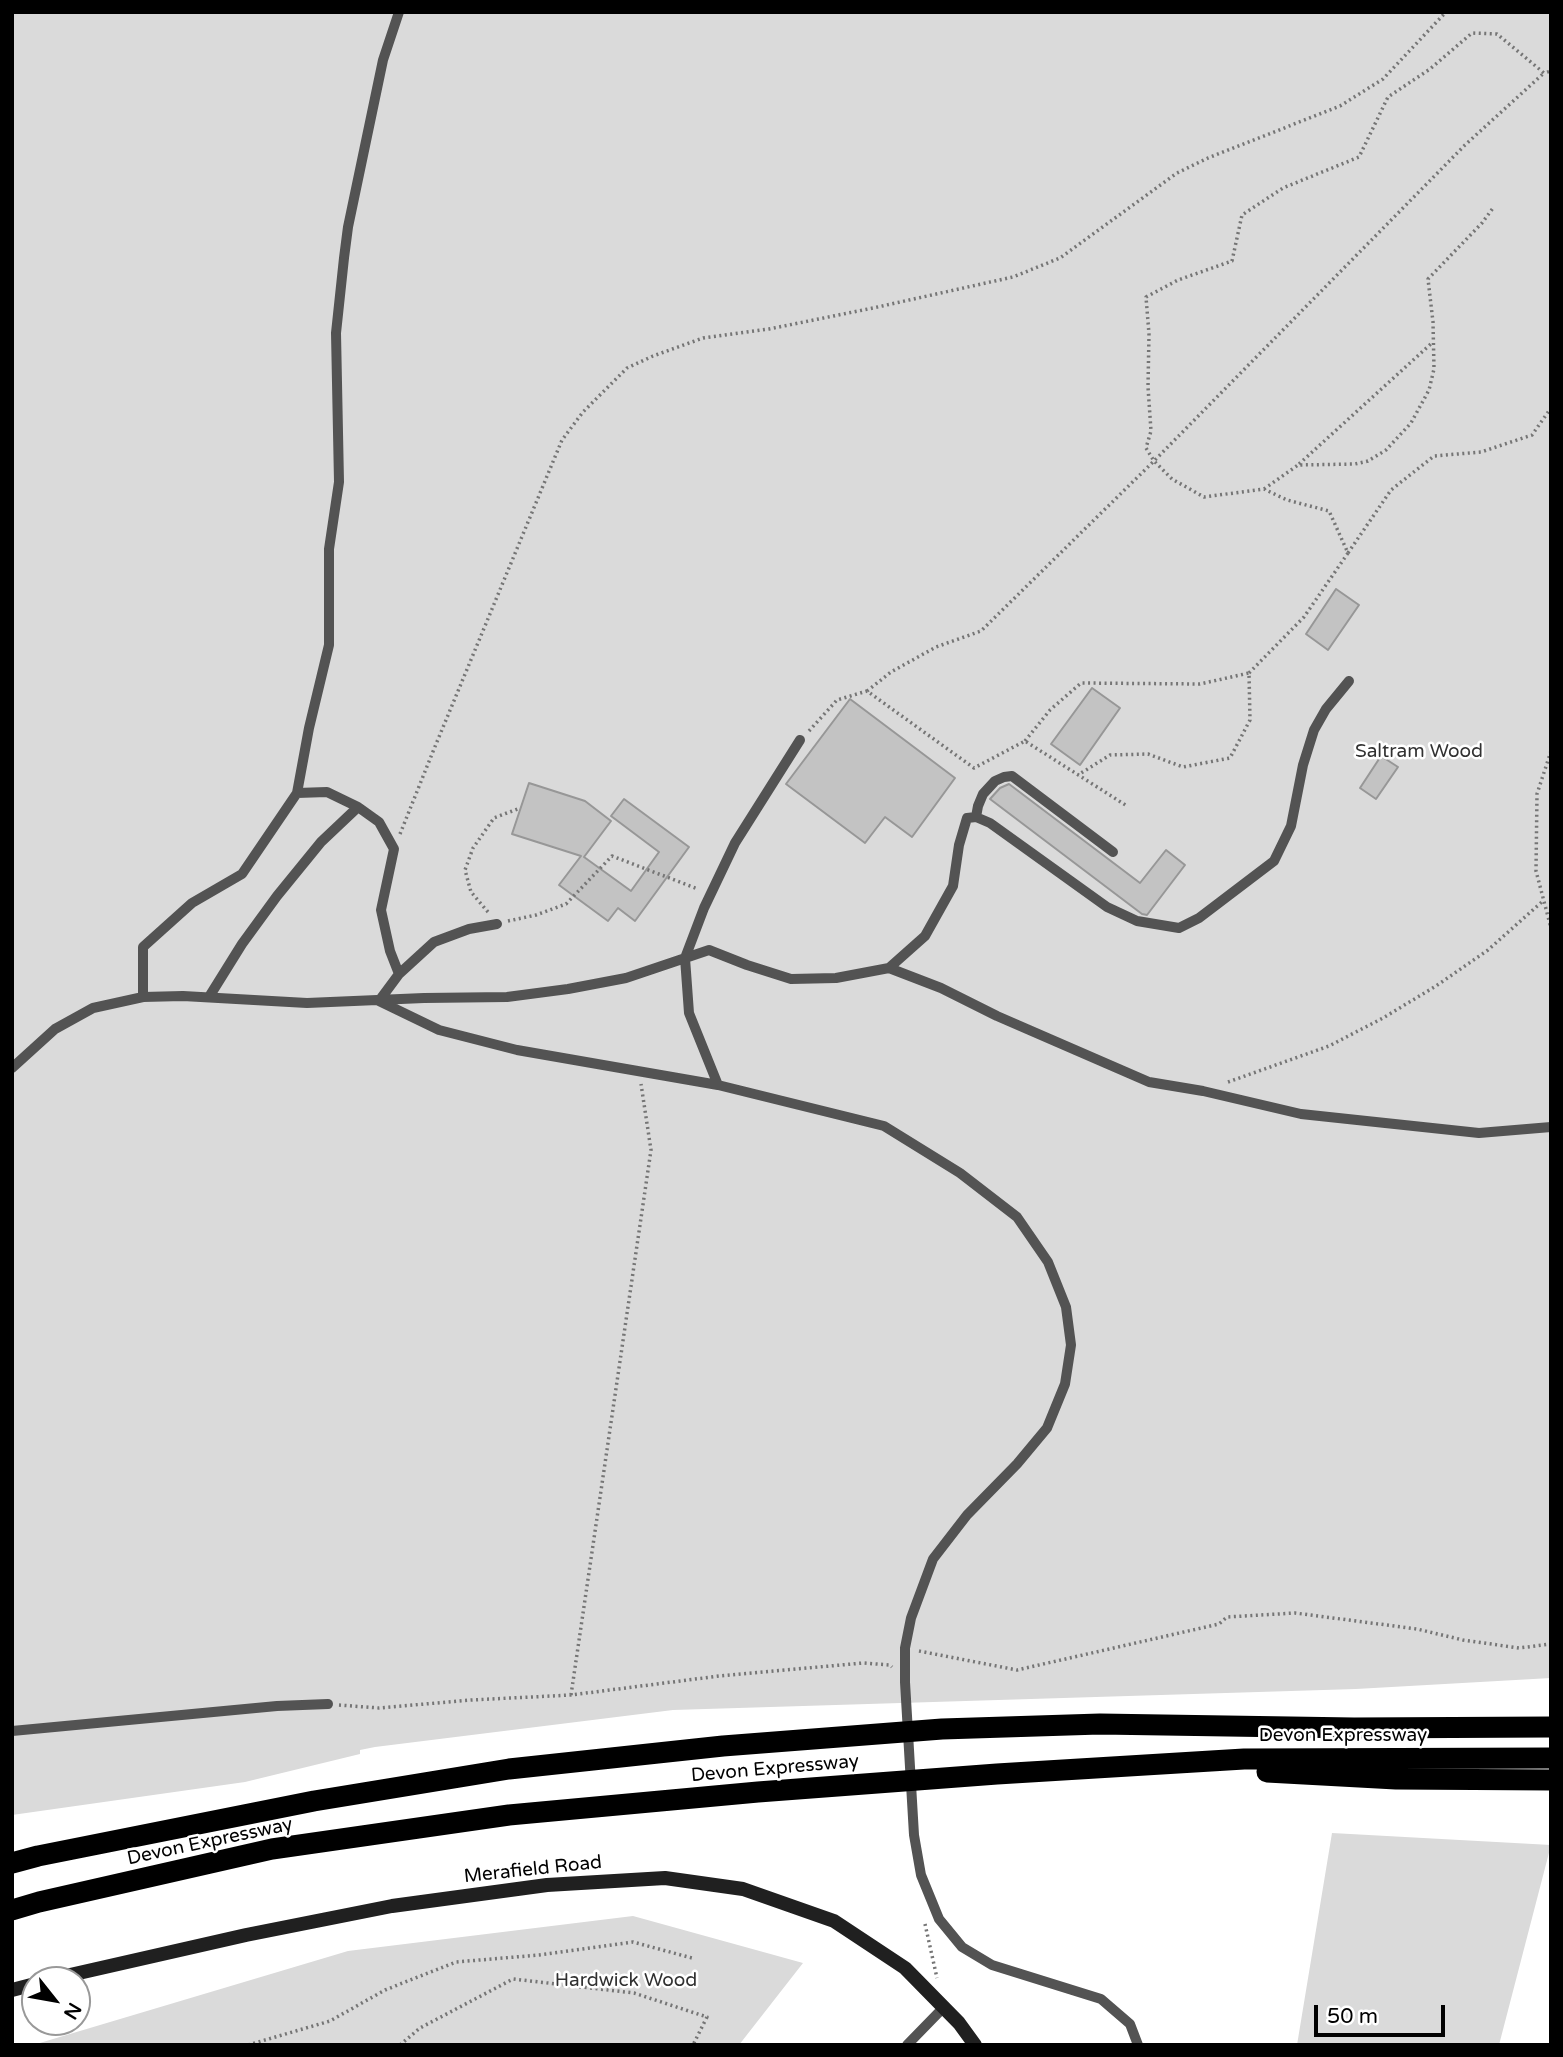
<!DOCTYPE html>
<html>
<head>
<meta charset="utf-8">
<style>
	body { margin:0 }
	#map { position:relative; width:1563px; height:2057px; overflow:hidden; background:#fff; font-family:"Varela Round",sans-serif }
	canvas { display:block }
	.frame { position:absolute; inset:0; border:14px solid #000; pointer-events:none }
	.north { position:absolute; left:21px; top:1966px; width:70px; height:70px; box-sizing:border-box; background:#fff; border:2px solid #999; border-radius:50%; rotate:121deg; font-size:19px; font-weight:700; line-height:28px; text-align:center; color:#000 }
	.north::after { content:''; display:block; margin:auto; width:24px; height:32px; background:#000; clip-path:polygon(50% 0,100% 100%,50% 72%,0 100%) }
	.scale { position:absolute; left:1314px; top:2005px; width:131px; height:32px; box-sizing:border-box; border:4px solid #000; border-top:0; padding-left:9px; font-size:21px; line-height:24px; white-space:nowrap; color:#000; -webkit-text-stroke:5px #fff; paint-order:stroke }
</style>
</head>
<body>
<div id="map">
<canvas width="1563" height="2057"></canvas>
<div class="frame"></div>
<div class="north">N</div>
<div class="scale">50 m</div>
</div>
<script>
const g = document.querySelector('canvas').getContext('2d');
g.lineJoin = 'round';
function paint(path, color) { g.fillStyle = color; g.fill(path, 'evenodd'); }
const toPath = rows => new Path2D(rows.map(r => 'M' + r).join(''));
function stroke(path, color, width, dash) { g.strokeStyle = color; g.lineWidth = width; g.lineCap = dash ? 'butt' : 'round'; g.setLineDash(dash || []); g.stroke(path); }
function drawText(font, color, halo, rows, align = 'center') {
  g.font = font + ' "Varela Round",sans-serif'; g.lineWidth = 5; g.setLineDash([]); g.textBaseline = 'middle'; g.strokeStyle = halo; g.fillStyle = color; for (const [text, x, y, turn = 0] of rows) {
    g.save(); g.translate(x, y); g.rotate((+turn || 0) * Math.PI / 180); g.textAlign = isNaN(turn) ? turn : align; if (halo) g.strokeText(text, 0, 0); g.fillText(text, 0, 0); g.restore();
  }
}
const green = toPath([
	[12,12,1551,12,1551,1678,1356,1689,673,1710,375,1747,360,1750,360,1754,245,1782,12,1815],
	[1332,1833,1551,1845,1499,2045,1297,2045],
	[633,1916,803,1963,739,2045,33,2045,348,1951]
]);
const building = toPath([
	[1336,589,1359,605,1328,650,1306,634,1336,589],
	[1092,688,1120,708,1080,765,1051,744,1092,688],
	[850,699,955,778,912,837,885,817,865,843,786,784,850,699],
	[1381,756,1398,767,1376,799,1360,788,1381,756],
	[529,783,585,801,611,821,584,857,631,891,659,852,611,816,624,799,689,847,635,921,618,908,608,921,559,885,581,856,512,834,529,783],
	[1009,784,1140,883,1166,850,1185,865,1147,915,1142,914,990,799,1000,788,1009,784]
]);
const path = toPath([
	[1299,464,1433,342],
	[1264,489,1298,465,1355,464,1368,461,1386,450,1411,423,1429,390,1434,369,1433,322,1428,279,1482,223,1493,208],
	[1348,553,1391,490,1434,456,1481,452,1532,435,1551,408],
	[1249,673,1304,617,1348,553,1329,511,1287,500,1264,489,1204,497,1172,479,1154,461,1146,448,1151,431,1148,387,1149,334,1146,297,1178,280,1232,261,1242,215,1283,188,1359,157,1388,97,1430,69,1472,33,1497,34,1544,73,1551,71],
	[867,691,891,672,936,647,981,631,1154,461,1465,145,1544,73],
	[809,731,837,700,867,691,974,768,1025,741,1127,806],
	[1025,741,1050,710,1081,683,1200,684,1249,673,1250,720,1230,758,1183,767,1148,754,1110,755,1078,775],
	[1551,751,1537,794,1536,871,1551,928],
	[400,834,434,749,562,440,583,412,627,368,653,356,703,338,769,329,873,308,1013,277,1060,258,1177,173,1208,158,1340,106,1383,79,1446,12],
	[488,912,471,892,465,870,473,848,494,818,520,808],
	[508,921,536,915,566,904,612,856,698,889],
	[1228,1082,1329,1046,1383,1018,1436,986,1488,950,1544,900],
	[919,1651,1017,1670,1219,1624,1227,1617,1295,1613,1417,1629,1463,1640,1519,1648,1551,1644],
	[571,1695,651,1150,641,1084],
	[339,1705,379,1708,471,1700,571,1695,719,1676,863,1663,890,1665,892,1667],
	[925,1924,937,1978],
	[248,2045,330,2021,385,1990,456,1962,539,1955,633,1942,692,1958],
	[400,2045,420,2028,513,1979,634,1993,707,2017,693,2045]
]);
const lane = toPath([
	[297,793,327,792,358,807,379,822,394,849,381,910,390,951,399,974],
	[976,817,978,806,983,794,995,781,1004,777,1012,776,1113,852],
	[889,968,925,936,953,886,959,845,967,818,976,817,990,823,1107,907,1137,921,1179,928,1199,918,1274,861,1291,826,1303,765,1314,730,1326,709,1349,681],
	[143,997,143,947,192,903,242,874,297,793,309,728,329,645,329,549,339,482,336,333,344,258,348,227,383,60,399,12],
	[209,997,242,944,277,896,321,842,358,807],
	[379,1001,439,1030,517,1050,718,1085,884,1126,960,1173,1017,1217,1048,1262,1066,1307,1071,1345,1065,1384,1047,1428,1017,1464,967,1515,933,1559,911,1618,905,1648,905,1682,914,1835,921,1875,939,1919,962,1947,992,1965,1101,1999,1130,2024,1138,2045],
	[379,1001,399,974,434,942,469,929,497,924],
	[12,1068,55,1029,93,1008,143,997,183,996,307,1003,424,998,507,997,568,989,626,978,709,950,747,965,791,979,836,978,889,968,941,988,997,1016,1149,1082,1203,1091,1301,1114,1479,1133,1551,1127],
	[718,1085,689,1013,685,958,704,908,735,843,800,740],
	[12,1731,277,1706,328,1704],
	[907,2045,944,2007]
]);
const secondary = toPath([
	[48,1980,246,1935,392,1906,547,1885,665,1878,743,1889,834,1921,905,1968,959,2023,975,2045],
	[12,1990,35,1984]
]);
const highway = toPath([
	[1267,1772,1396,1779,1551,1780],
	[12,1863,38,1856,314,1801,509,1769,723,1746,942,1729,1100,1724,1354,1728,1551,1727],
	[12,1910,39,1902,272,1849,509,1815,758,1792,997,1774,1244,1759,1551,1758]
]);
const parkNames = [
	["Saltram Wood",1419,752],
	["Hardwick Wood",626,1981]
];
const streetNames = [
	["Devon Expressway",1343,1736],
	["Devon Expressway",775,1769,-5],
	["Devon Expressway",210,1842,-12],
	["Merafield Road",533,1870,-6]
];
paint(green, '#dadada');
paint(building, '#c3c3c3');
stroke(building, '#979797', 2);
stroke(path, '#757575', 3.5, [2, 3.5]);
stroke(lane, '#535353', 10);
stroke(secondary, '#202020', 14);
stroke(highway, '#000', 21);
drawText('19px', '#313131', '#fff', parkNames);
drawText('19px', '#000', '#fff', streetNames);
</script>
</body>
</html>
